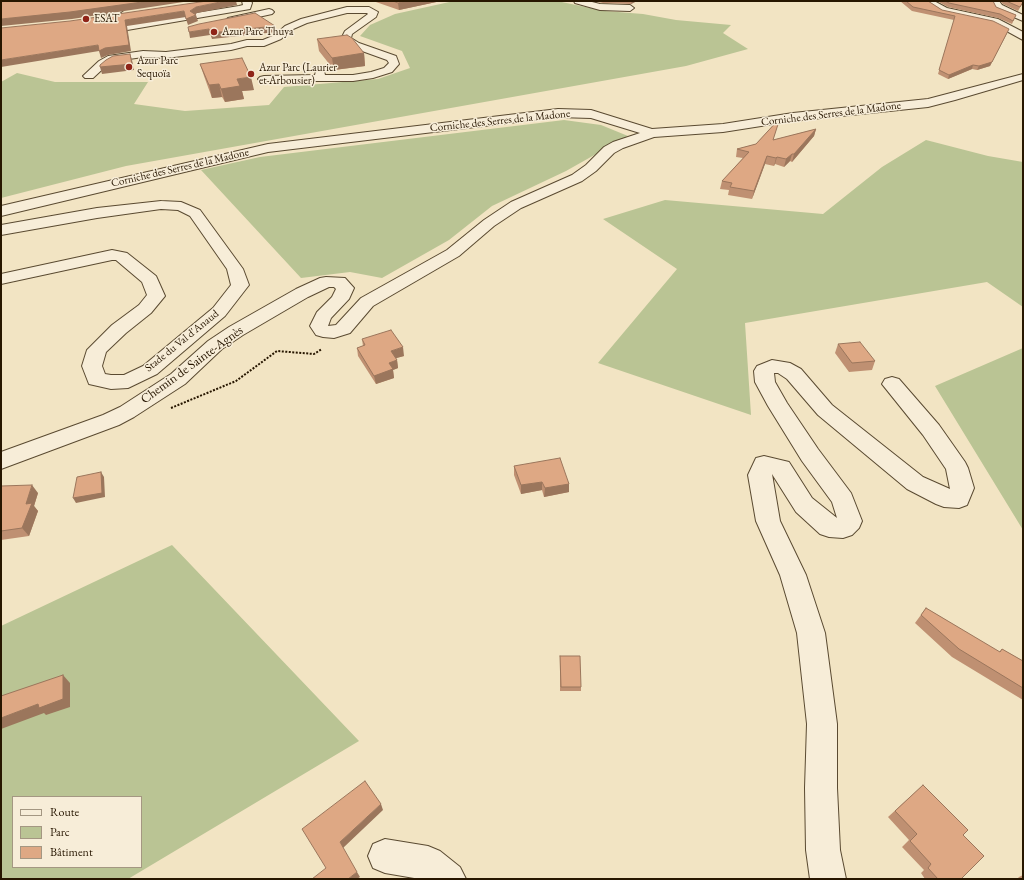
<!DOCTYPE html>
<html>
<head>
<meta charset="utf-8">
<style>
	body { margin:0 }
	#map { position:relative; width:1024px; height:880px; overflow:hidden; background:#f2e4c3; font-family:"EB Garamond",serif }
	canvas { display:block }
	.frame { position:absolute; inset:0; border:2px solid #271600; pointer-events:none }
	.legend { position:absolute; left:12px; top:796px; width:130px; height:72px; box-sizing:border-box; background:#f7edd8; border:1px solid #a49782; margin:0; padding:5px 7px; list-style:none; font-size:12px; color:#271600 }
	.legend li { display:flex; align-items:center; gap:8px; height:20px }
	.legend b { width:20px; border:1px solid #a49782 }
</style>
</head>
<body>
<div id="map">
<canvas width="1024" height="880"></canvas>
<div class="frame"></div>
<ul class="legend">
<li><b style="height:5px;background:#f7edd8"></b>Route</li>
<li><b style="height:11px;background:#bac494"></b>Parc</li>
<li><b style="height:11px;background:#dea884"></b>Bâtiment</li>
</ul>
</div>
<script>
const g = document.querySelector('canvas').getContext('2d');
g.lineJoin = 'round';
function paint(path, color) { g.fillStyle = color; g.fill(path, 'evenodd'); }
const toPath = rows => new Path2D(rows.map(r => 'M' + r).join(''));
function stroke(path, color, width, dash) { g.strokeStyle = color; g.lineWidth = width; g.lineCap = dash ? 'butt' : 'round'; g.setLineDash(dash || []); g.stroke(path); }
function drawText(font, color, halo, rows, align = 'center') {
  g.font = font + ' "EB Garamond",serif'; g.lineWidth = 3; g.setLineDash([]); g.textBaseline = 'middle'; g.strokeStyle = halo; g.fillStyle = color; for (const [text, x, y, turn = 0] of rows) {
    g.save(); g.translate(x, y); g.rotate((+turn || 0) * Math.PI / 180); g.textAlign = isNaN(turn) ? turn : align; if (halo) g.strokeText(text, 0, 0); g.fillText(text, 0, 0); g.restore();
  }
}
const green = toPath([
	[454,1,557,1,605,11,643,14,676,20,731,25,723,33,748,49,686,66,126,166,1,198,1,82,17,73,55,82,148,82,134,104,185,111,269,105,284,87,378,79,410,68,402,51,360,36,370,25,395,14],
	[564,120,601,125,628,136,566,171,492,206,449,240,382,278,350,272,301,278,201,170,260,157],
	[926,140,988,156,1023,162,1023,307,987,282,745,323,751,415,598,363,677,269,603,219,665,200,823,214,882,167],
	[1023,348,1023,530,935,386],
	[172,545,359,741,128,879,1,879,1,626],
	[13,797,141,797,141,867,13,867]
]);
const path = toPath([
	[171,408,236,381,277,351,314,354,322,349]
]);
const minor = toPath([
	[129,1,141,1,125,9,110,20,104,20,102,18,119,5,129,1],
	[242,1,251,1,252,3,250,9,98,35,93,32,98,29,239,6,243,5,242,1],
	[574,1,588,1,600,4,630,5,634,8,630,11,600,10,575,3,574,1],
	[924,1,934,1,947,8,998,19,1023,32,1023,40,992,23,941,12,924,1],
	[991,1,999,1,1002,5,1023,15,1023,21,995,9,991,1],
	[347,7,369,7,378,12,376,17,352,34,351,38,359,43,396,56,399,64,392,72,373,78,353,81,260,81,258,79,260,77,264,76,315,75,316,71,320,70,324,71,325,75,353,75,371,72,384,68,389,63,387,60,351,47,341,39,345,31,368,14,367,13,347,13,307,23,291,30,281,39,264,46,247,46,231,50,166,58,143,57,115,61,107,65,93,78,85,78,83,76,99,61,108,56,143,51,166,52,231,44,247,40,263,40,275,35,285,26,301,19,347,7],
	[269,9,272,10,274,12,272,14,231,23,226,20,228,18,269,9],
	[1023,74,1023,80,955,100,928,107,793,121,723,132,654,137,623,148,614,153,596,171,582,181,521,208,494,226,459,256,373,306,350,333,334,338,323,337,316,335,310,326,317,312,332,297,336,289,334,287,329,287,308,297,243,335,222,349,185,384,134,417,119,425,1,469,1,452,103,415,120,407,171,374,208,341,229,327,296,289,320,278,326,277,345,278,354,288,349,299,331,318,328,326,336,325,361,298,447,250,484,220,511,202,572,175,586,165,604,147,613,142,640,133,591,118,558,117,268,152,1,216,1,206,268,144,558,109,591,110,652,129,723,124,793,113,928,99,1023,74],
	[161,201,181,202,200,210,243,269,249,285,225,316,157,374,128,388,111,389,89,384,82,366,87,350,112,325,139,305,147,295,142,282,116,260,112,260,1,284,1,274,112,250,127,253,156,276,165,296,151,313,126,333,106,352,102,366,105,374,111,375,124,375,143,366,213,308,231,285,227,269,190,216,178,210,161,209,97,218,1,235,1,225,97,208,161,201],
	[772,360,790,363,801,369,832,405,923,477,950,489,946,469,923,435,882,384,885,379,892,377,899,379,939,425,965,462,968,468,974,488,967,505,959,508,944,507,936,504,907,489,818,415,787,379,778,373,774,373,775,382,787,403,818,449,851,493,862,521,859,528,852,535,843,538,829,537,820,534,796,512,772,474,780,521,806,575,825,633,837,724,837,788,840,850,846,879,810,879,806,850,805,788,807,724,797,633,780,575,756,521,748,475,756,458,764,456,789,462,812,498,837,518,832,502,802,461,768,406,755,382,754,371,757,366,772,360],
	[385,839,428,846,440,851,460,867,466,879,420,879,385,873,373,868,368,856,373,844,385,839]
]);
const wall = toPath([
	[373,1,441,1,399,10],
	[593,1,637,1,631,4,603,3],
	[900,1,928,1,942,10,1007,33,990,66,977,70,972,69,948,79,938,74,954,20,912,11],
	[937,1,993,1,996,7,1016,15,1012,24,998,18,948,7],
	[1000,1,1020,1,1023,2,1018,11,1003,4],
	[317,39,364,53,365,66,334,70,319,51],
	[200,64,254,90,242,91,244,99,225,102,222,97,212,98,204,76],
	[780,118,773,140,816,129,814,136,792,162,790,161,784,167,775,164,774,166,765,164,752,199,728,195,729,190,720,189,722,181,743,158,736,157,737,149,756,144],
	[362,339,404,356,396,358,397,360,398,368,393,370,394,378,376,384,358,356,357,348,363,346],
	[838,344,875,361,872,370,849,372,835,353],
	[514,466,569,484,569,492,544,497,542,490,521,494,514,475],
	[1,486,38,493,34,506,38,511,29,536,1,540],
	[926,608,999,652,1002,649,1023,661,1023,700,952,657,915,623],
	[560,656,581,687,581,691,560,691],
	[923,785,963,835,961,879,925,879,921,873,924,870,902,847,909,840,888,817],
	[1023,875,1023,879,1017,879,1019,877]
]);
const shadedWall = toPath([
	[149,1,190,1,72,19,1,26,1,19],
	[225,1,236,1,237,5,197,13,193,17,196,15,198,21,188,25,186,19,190,11,196,7],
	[406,1,441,1,399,10,398,3],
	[632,1,637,1,631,4],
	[184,11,186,17,127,26,131,51,108,55,101,58,99,51,1,67,1,60,98,45,125,20],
	[275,26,276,32,212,39,210,33],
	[209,29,210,35,190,38,189,32],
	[1007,33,990,66,977,70,979,66],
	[364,53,365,66,334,70,332,58],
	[130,54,132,60,134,70,102,74,100,67],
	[973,65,972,69,948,79,949,75],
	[251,77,254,90,242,91,244,99,225,102,221,89,237,79],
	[219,84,222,97,212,98,209,85],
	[816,129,814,136,792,162,794,154],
	[792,154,790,161,784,167,786,159],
	[767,156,765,164,752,199,754,191],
	[777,157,775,164,774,166,776,158],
	[403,347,404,356,393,359,391,351],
	[397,360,398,368,393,370,394,378,376,384,374,376,389,363],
	[101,472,104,477,105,497,76,503,73,498],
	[542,482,542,490,521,494,521,485],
	[569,484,569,492,544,497,545,488],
	[32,485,38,493,34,506,38,511,29,536,22,528,26,504],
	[63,675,70,683,70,707,46,715,44,713,1,729,1,718,38,704],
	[381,804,383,810,343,848,340,842],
	[357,872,360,877,357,879,348,879]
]);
const building = toPath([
	[1,1,149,1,70,12,1,19,1,1],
	[207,1,225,1,196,7,190,11,196,15,186,19,184,11,125,20,129,45,105,48,99,51,98,45,1,60,1,28,70,21,207,1],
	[393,1,406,1,398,3,393,1],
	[906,1,928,1,942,10,993,21,1009,29,992,62,979,66,973,65,949,75,939,70,955,16,913,7,906,1],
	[945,1,993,1,996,7,1016,15,1013,21,1000,14,949,3,945,1],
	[1006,1,1020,1,1023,2,1020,7,1006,1],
	[255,13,275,26,210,33,209,29,189,32,188,27,199,24,255,13],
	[347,35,352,38,364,53,332,58,317,39,347,35],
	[130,54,132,64,100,67,100,65,106,60,113,56,130,54],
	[242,58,251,77,237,79,240,86,221,89,219,84,209,85,200,64,242,58],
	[780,118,773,140,816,129,794,154,792,154,786,159,777,157,776,158,767,156,754,191,730,187,732,183,722,181,749,152,737,149,756,144,780,118],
	[391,330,403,347,391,351,397,360,389,363,393,369,374,376,357,348,365,345,362,339,391,330],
	[860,342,875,361,852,363,838,344,860,342],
	[560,458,569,484,545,488,542,482,521,485,514,466,560,458],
	[101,472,102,493,73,498,77,477,101,472],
	[32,485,26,504,32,503,22,528,1,531,1,486,32,485],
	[926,608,1000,652,1002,649,1023,661,1023,688,959,649,921,615,926,608],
	[560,656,580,656,581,687,561,687,560,656],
	[63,675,63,699,39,708,38,704,1,718,1,696,63,675],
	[365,781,381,804,340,842,357,872,348,879,312,879,326,868,302,829,365,781],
	[923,785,968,830,963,835,984,856,961,879,938,879,928,868,931,864,910,841,917,834,895,811,923,785]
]);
const markers = [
	[86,19,4,"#8f2418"],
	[214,32,4,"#8f2418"],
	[129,67,4,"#8f2418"],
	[251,74,4,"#8f2418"]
];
const farPoinames = [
	["ESAT",94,19],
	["Azur Parc Thuya",222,32],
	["Azur Parc",137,61],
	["Sequoïa",137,74],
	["Azur Parc (Laurier",259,68],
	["et Arbousier)",259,81]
];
const farStreetnames = [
	["Corniche des Serres de la Madone",831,114,-7],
	["Corniche des Serres de la Madone",500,121,-6],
	["Corniche des Serres de la Madone",180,168,-13],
	["Stade du Val d'Anaud",182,341,-39]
];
const streetNames = [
	["Chemin de Sainte-Agnès",192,365,-36]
];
paint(green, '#bac494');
stroke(minor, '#5a4a31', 2);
stroke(path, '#271600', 2, [2, 1.5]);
paint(minor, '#f7edd8');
paint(wall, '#bf9072');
paint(shadedWall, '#9b765c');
paint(building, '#dea884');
stroke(building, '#9b765c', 1);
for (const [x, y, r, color] of markers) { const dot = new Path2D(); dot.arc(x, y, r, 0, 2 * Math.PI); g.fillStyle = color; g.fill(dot); stroke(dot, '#f7edd8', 1.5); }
drawText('11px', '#271600', '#f7edd8', farPoinames, 'left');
drawText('11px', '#271600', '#f7edd8', farStreetnames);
drawText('13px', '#271600', '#f7edd8', streetNames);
</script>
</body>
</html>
